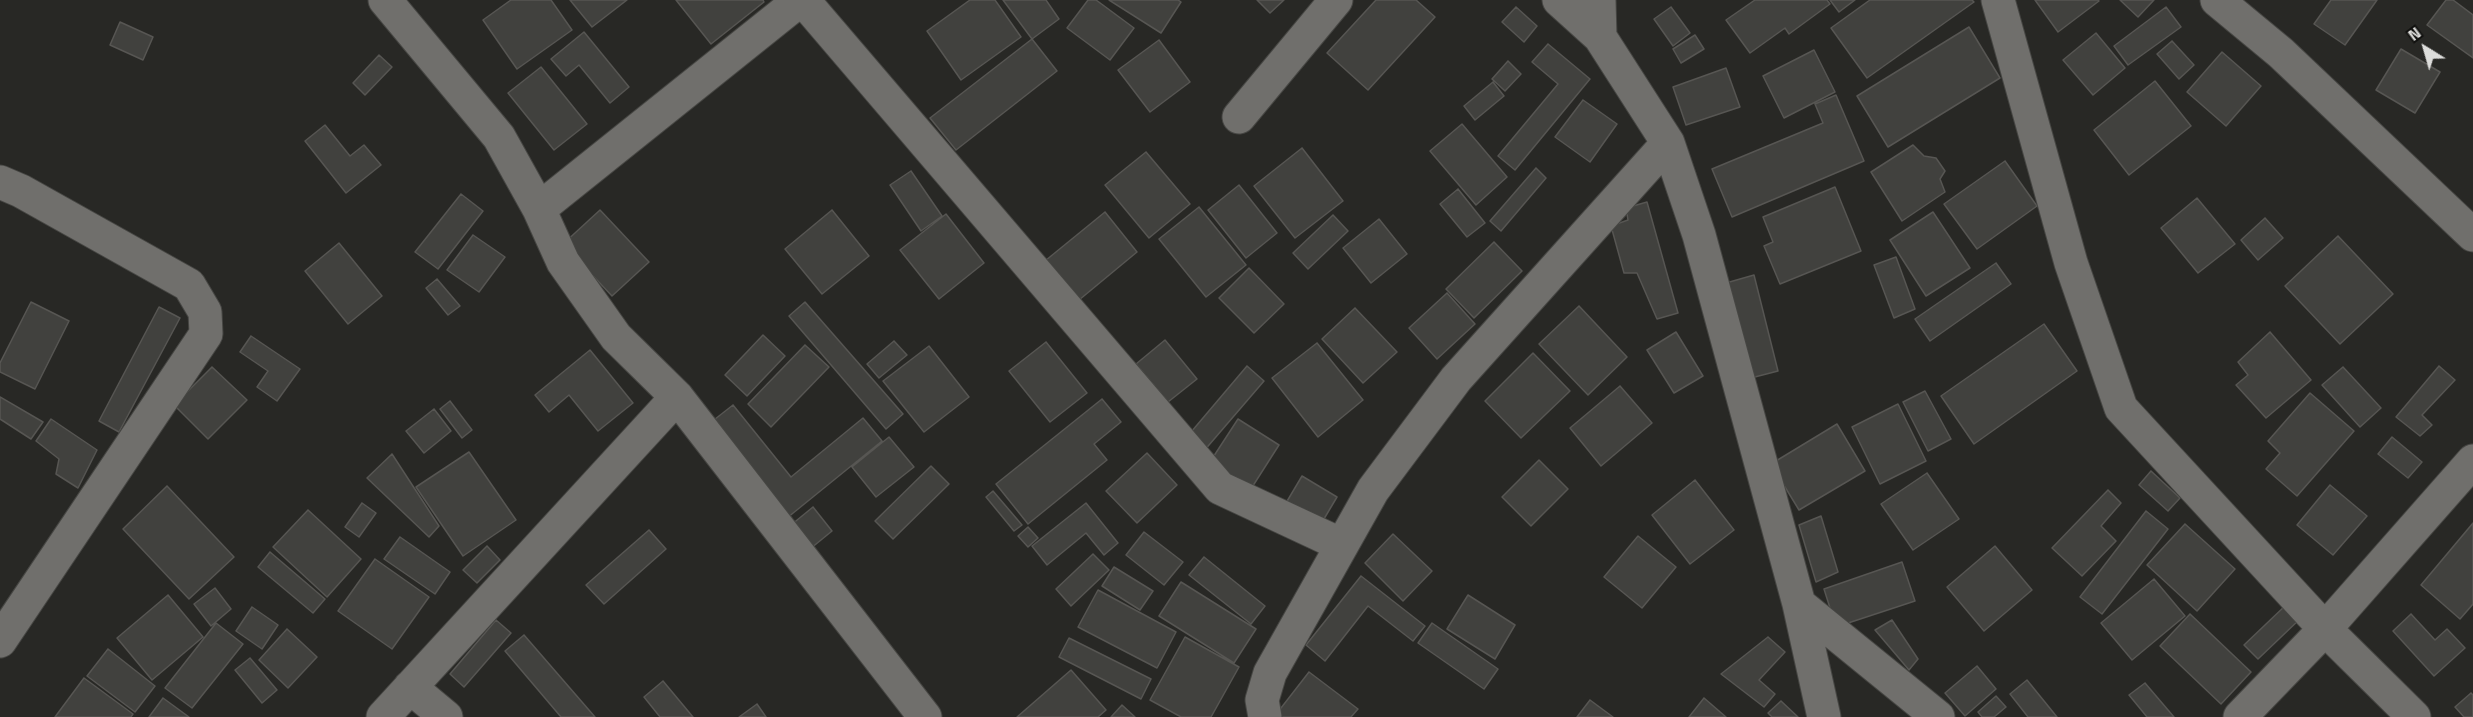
<!DOCTYPE html>
<html>
<head>
<meta charset="utf-8">
<style>
	body { margin:0 }
	#map { position:relative; width:2473px; height:717px; overflow:hidden; background:#282825; font-family:"Titillium Web",sans-serif }
	canvas { display:block }
	.north { position:absolute; left:2395px; top:18px; width:60px; height:60px; -webkit-text-stroke:4px #11110f; paint-order:stroke; rotate:323deg; font-size:16px; font-weight:700; line-height:24px; text-align:center; color:#dddddb }
	.north::after { content:''; display:block; margin:auto; width:21px; height:27px; background:#dddddb; clip-path:polygon(50% 0,100% 100%,50% 72%,0 100%) }
</style>
</head>
<body>
<div id="map">
<canvas width="2473" height="717"></canvas>
<div class="north">N</div>
</div>
<script>
const g = document.querySelector('canvas').getContext('2d');
g.lineJoin = 'round';
function paint(path, color) { g.fillStyle = color; g.fill(path, 'evenodd'); }
const toPath = rows => new Path2D(rows.map(r => 'M' + r).join(''));
function stroke(path, color, width, dash) { g.strokeStyle = color; g.lineWidth = width; g.lineCap = dash ? 'butt' : 'round'; g.setLineDash(dash || []); g.stroke(path); }
const building = toPath([
	[511,0,551,0,572,30,517,69,483,20,511,0],
	[570,0,627,0,592,27,570,0],
	[676,0,763,0,764,2,711,44,676,0],
	[970,0,995,0,1021,37,961,80,927,31,970,0],
	[1003,0,1046,0,1059,19,1032,39,1003,0],
	[1088,0,1096,0,1134,28,1110,60,1067,28,1088,0],
	[1109,0,1178,0,1181,2,1161,33,1109,0],
	[1257,0,1284,0,1270,13,1257,0],
	[1376,0,1416,0,1435,17,1368,90,1327,53,1376,0],
	[1755,0,1827,0,1830,4,1789,34,1785,28,1750,53,1726,20,1755,0],
	[1830,0,1855,0,1839,12,1830,0],
	[1870,0,1972,0,1974,2,1867,78,1831,28,1870,0],
	[2035,0,2098,0,2099,1,2058,32,2035,0],
	[2120,0,2154,0,2138,17,2120,0],
	[2331,0,2377,0,2345,45,2314,24,2331,0],
	[2446,0,2453,0,2473,15,2473,58,2427,25,2446,0],
	[1516,7,1537,26,1524,42,1502,22,1516,7],
	[1671,7,1690,33,1673,46,1654,19,1671,7],
	[2166,7,2181,27,2128,65,2114,46,2166,7],
	[120,22,153,37,143,60,110,45,120,22],
	[1969,27,2000,78,1888,147,1857,96,1969,27],
	[584,32,629,87,610,103,579,65,566,76,551,59,584,32],
	[2096,33,2125,68,2093,95,2063,60,2096,33],
	[1695,35,1704,49,1681,63,1673,49,1695,35],
	[1032,39,1057,71,956,150,930,118,1032,39],
	[1159,40,1190,82,1150,112,1118,70,1159,40],
	[2172,41,2194,65,2179,79,2157,54,2172,41],
	[1548,44,1590,79,1515,170,1498,156,1558,84,1532,62,1548,44],
	[2401,49,2440,72,2415,113,2376,90,2401,49],
	[1814,50,1835,92,1784,118,1763,76,1814,50],
	[2222,52,2261,86,2226,126,2187,92,2222,52],
	[379,55,392,67,365,95,353,83,379,55],
	[1508,61,1521,74,1505,91,1492,79,1508,61],
	[541,67,587,124,554,150,508,93,541,67],
	[1726,68,1740,107,1686,125,1673,87,1726,68],
	[2155,81,2191,126,2129,175,2094,130,2155,81],
	[1493,82,1504,96,1475,120,1464,106,1493,82],
	[1836,95,1864,161,1732,217,1712,169,1823,123,1815,104,1836,95],
	[1583,100,1617,124,1590,162,1555,137,1583,100],
	[1462,124,1507,177,1476,205,1430,151,1462,124],
	[325,125,350,156,364,145,381,165,346,193,305,141,325,125],
	[1913,145,1924,156,1936,158,1945,171,1940,179,1945,192,1902,221,1871,172,1913,145],
	[1302,148,1343,201,1295,238,1254,186,1302,148],
	[1146,152,1190,204,1149,238,1105,185,1146,152],
	[2005,161,2037,206,1977,249,1944,204,2005,161],
	[1536,168,1546,178,1501,231,1490,221,1536,168],
	[911,171,942,216,921,231,890,185,911,171],
	[1239,185,1277,233,1246,258,1208,210,1239,185],
	[1835,187,1861,251,1780,284,1764,246,1773,242,1763,217,1835,187],
	[1458,189,1485,223,1467,237,1440,204,1458,189],
	[461,194,483,211,438,269,415,252,461,194],
	[2197,198,2235,244,2198,273,2161,228,2197,198],
	[1647,202,1678,313,1657,319,1637,273,1624,273,1611,226,1628,220,1626,208,1647,202],
	[1199,207,1246,265,1206,297,1159,239,1199,207],
	[600,210,649,262,612,296,563,244,600,210],
	[832,210,869,256,822,294,785,249,832,210],
	[1105,212,1137,252,1073,305,1040,265,1105,212],
	[1933,212,1970,268,1926,296,1890,240,1933,212],
	[946,214,984,263,939,299,900,250,946,214],
	[1333,215,1348,231,1308,269,1293,253,1333,215],
	[2265,218,2283,238,2258,260,2241,240,2265,218],
	[1379,219,1407,254,1371,283,1343,248,1379,219],
	[473,235,505,257,479,292,447,270,473,235],
	[2338,236,2393,294,2340,344,2285,286,2338,236],
	[1494,242,1522,271,1474,318,1446,289,1494,242],
	[339,243,382,296,348,324,305,271,339,243],
	[1896,257,1915,309,1894,318,1874,265,1896,257],
	[1996,263,2011,284,1930,341,1915,319,1996,263],
	[1249,268,1284,304,1254,333,1219,298,1249,268],
	[1754,275,1778,371,1751,378,1726,283,1754,275],
	[437,279,460,306,448,315,426,288,437,279],
	[1447,293,1475,324,1437,359,1409,328,1447,293],
	[31,302,69,321,35,389,0,372,0,363,31,302],
	[805,302,903,414,886,429,789,316,805,302],
	[1579,306,1627,357,1588,395,1539,344,1579,306],
	[159,307,180,318,119,432,99,421,159,307],
	[1355,308,1397,352,1363,383,1322,339,1355,308],
	[2044,324,2077,371,1974,444,1941,396,2044,324],
	[1676,332,1703,376,1674,393,1647,350,1676,332],
	[2270,332,2311,380,2266,418,2236,385,2248,375,2238,362,2270,332],
	[763,335,785,356,747,396,725,375,763,335],
	[251,336,300,369,277,401,257,387,268,371,240,352,251,336],
	[1165,340,1197,379,1168,402,1136,364,1165,340],
	[894,341,907,355,879,378,867,364,894,341],
	[1046,342,1087,393,1050,422,1009,371,1046,342],
	[1317,343,1363,400,1318,437,1272,378,1317,343],
	[805,345,829,367,771,427,748,404,805,345],
	[929,346,969,397,924,432,883,381,929,346],
	[590,350,633,403,598,431,569,395,549,412,535,395,590,350],
	[1533,353,1570,391,1521,438,1485,401,1533,353],
	[1247,366,1264,381,1203,452,1186,438,1247,366],
	[2439,366,2455,380,2422,415,2432,425,2420,436,2396,417,2439,366],
	[212,367,247,400,208,439,174,405,212,367],
	[2343,367,2381,408,2360,427,2322,385,2343,367],
	[1620,386,1652,423,1601,466,1570,428,1620,386],
	[1925,391,1951,439,1928,451,1903,402,1925,391],
	[2310,393,2354,431,2297,496,2266,469,2280,453,2268,441,2310,393],
	[0,397,43,422,31,439,0,419,0,397],
	[1102,399,1121,422,1094,444,1107,460,1028,524,996,484,1102,399],
	[450,401,472,430,462,438,440,409,450,401],
	[1898,404,1926,461,1880,484,1852,427,1898,404],
	[733,405,791,477,863,418,882,441,787,518,710,423,733,405],
	[434,409,451,431,424,453,406,431,434,409],
	[51,419,97,450,78,488,56,474,59,459,36,441,51,419],
	[1238,419,1279,445,1249,492,1208,465,1238,419],
	[1837,424,1865,471,1799,510,1771,464,1837,424],
	[889,437,914,467,876,497,852,467,889,437],
	[2392,437,2422,462,2408,478,2378,454,2392,437],
	[469,452,516,520,463,556,416,487,469,452],
	[1147,453,1177,485,1137,523,1106,491,1147,453],
	[392,454,439,526,429,537,367,478,392,454],
	[1539,460,1568,489,1531,526,1502,497,1539,460],
	[931,466,949,484,893,539,875,521,931,466],
	[2151,471,2180,498,2168,511,2139,485,2151,471],
	[1927,473,1959,519,1913,550,1881,504,1927,473],
	[1302,476,1337,497,1318,529,1283,508,1302,476],
	[1695,480,1734,530,1690,564,1652,515,1695,480],
	[2330,485,2367,516,2333,555,2297,525,2330,485],
	[167,486,234,557,189,599,123,529,167,486],
	[2108,490,2121,503,2101,526,2116,541,2082,576,2052,548,2108,490],
	[993,491,1022,525,1014,531,986,497,993,491],
	[362,503,376,513,359,537,345,527,362,503],
	[1086,503,1118,543,1104,555,1086,533,1047,565,1032,546,1086,503],
	[813,507,832,531,810,549,791,525,813,507],
	[308,510,361,559,327,597,273,547,308,510],
	[2146,511,2168,529,2102,614,2080,597,2146,511],
	[1821,516,1838,572,1816,582,1799,525,1821,516],
	[2473,523,2473,604,2460,619,2421,585,2473,523],
	[2185,524,2235,569,2197,611,2147,565,2185,524],
	[1028,527,1038,538,1028,547,1018,536,1028,527],
	[649,530,666,549,604,604,586,585,649,530],
	[1144,532,1183,562,1164,585,1126,555,1144,532],
	[1393,534,1432,571,1403,601,1365,563,1393,534],
	[1638,536,1676,567,1642,608,1604,577,1638,536],
	[400,537,450,572,435,594,384,559,400,537],
	[487,546,500,560,477,583,463,570,487,546],
	[1995,546,2032,590,1984,631,1947,587,1995,546],
	[270,552,325,599,313,613,258,567,270,552],
	[1093,554,1109,570,1071,606,1056,589,1093,554],
	[1204,557,1265,606,1251,624,1189,575,1204,557],
	[375,559,429,597,392,649,338,611,375,559],
	[1902,562,1915,601,1836,627,1824,589,1902,562],
	[1114,567,1153,591,1140,610,1102,586,1114,567],
	[1361,576,1425,626,1413,641,1368,606,1325,661,1306,645,1361,576],
	[2154,579,2185,616,2132,660,2101,623,2154,579],
	[1181,582,1256,629,1234,663,1159,616,1181,582],
	[215,588,231,609,211,626,194,604,215,588],
	[1098,590,1176,632,1157,668,1078,627,1098,590],
	[168,595,203,637,152,680,117,638,168,595],
	[1468,595,1515,625,1495,659,1447,629,1468,595],
	[2287,604,2301,618,2258,659,2244,645,2287,604],
	[252,607,278,625,262,649,236,631,252,607],
	[2190,614,2251,672,2221,704,2160,646,2190,614],
	[2411,614,2435,640,2447,629,2465,648,2434,676,2393,631,2411,614],
	[496,620,511,633,464,687,450,674,496,620],
	[1892,620,1918,659,1909,670,1875,630,1892,620],
	[216,623,243,644,192,708,165,688,216,623],
	[1432,623,1498,669,1484,689,1418,643,1432,623],
	[287,629,317,657,288,688,259,660,287,629],
	[524,635,595,717,561,717,505,651,524,635],
	[1185,637,1239,667,1211,717,1181,717,1150,700,1185,637],
	[1768,637,1785,652,1759,680,1775,694,1764,707,1721,674,1768,637],
	[1069,638,1151,679,1141,699,1059,657,1069,638],
	[108,649,155,686,135,712,87,676,108,649],
	[250,658,277,690,262,703,235,670,250,658],
	[1977,666,1996,689,1965,716,1945,693,1977,666],
	[1071,670,1106,710,1098,717,1017,717,1071,670],
	[1309,672,1358,709,1351,717,1274,717,1309,672],
	[84,678,133,714,131,717,55,717,84,678],
	[2027,680,2057,717,2028,717,2010,694,2027,680],
	[663,681,693,717,660,717,644,697,663,681],
	[2145,683,2174,717,2147,717,2129,695,2145,683],
	[2471,693,2473,695,2473,717,2464,717,2455,707,2471,693],
	[1996,696,2006,707,1994,717,1982,717,1978,712,1996,696],
	[163,698,189,717,149,717,163,698],
	[1704,698,1726,717,1689,717,1704,698],
	[1590,700,1613,717,1577,717,1590,700],
	[1781,701,1798,717,1772,717,1768,713,1781,701],
	[757,704,766,717,739,717,757,704],
	[1122,705,1135,717,1111,717,1122,705]
]);
const minor = toPath([
	[385,0,499,137,539,209,563,262,616,337,677,397,925,717],
	[803,0,1220,488,1342,545],
	[1559,0,1600,37,1668,143,1699,235,1799,604,1824,717],
	[1599,0,1600,37],
	[1998,0,2071,263,2121,408,2325,629,2414,717],
	[2217,0,2281,53,2473,235],
	[1239,117,1336,0],
	[0,182,21,191,189,285,205,312,206,334,0,641],
	[539,209,800,0],
	[1799,604,1938,717],
	[410,687,446,717],
	[383,717,677,397],
	[1265,717,1262,700,1270,673,1373,490,1456,379,1668,143],
	[2240,717,2325,629,2473,461]
]);
paint(building, '#41413e');
stroke(building, '#575653', 1.5);
stroke(minor, '#464643', 35);
stroke(minor, '#706f6c', 33);
</script>
</body>
</html>
